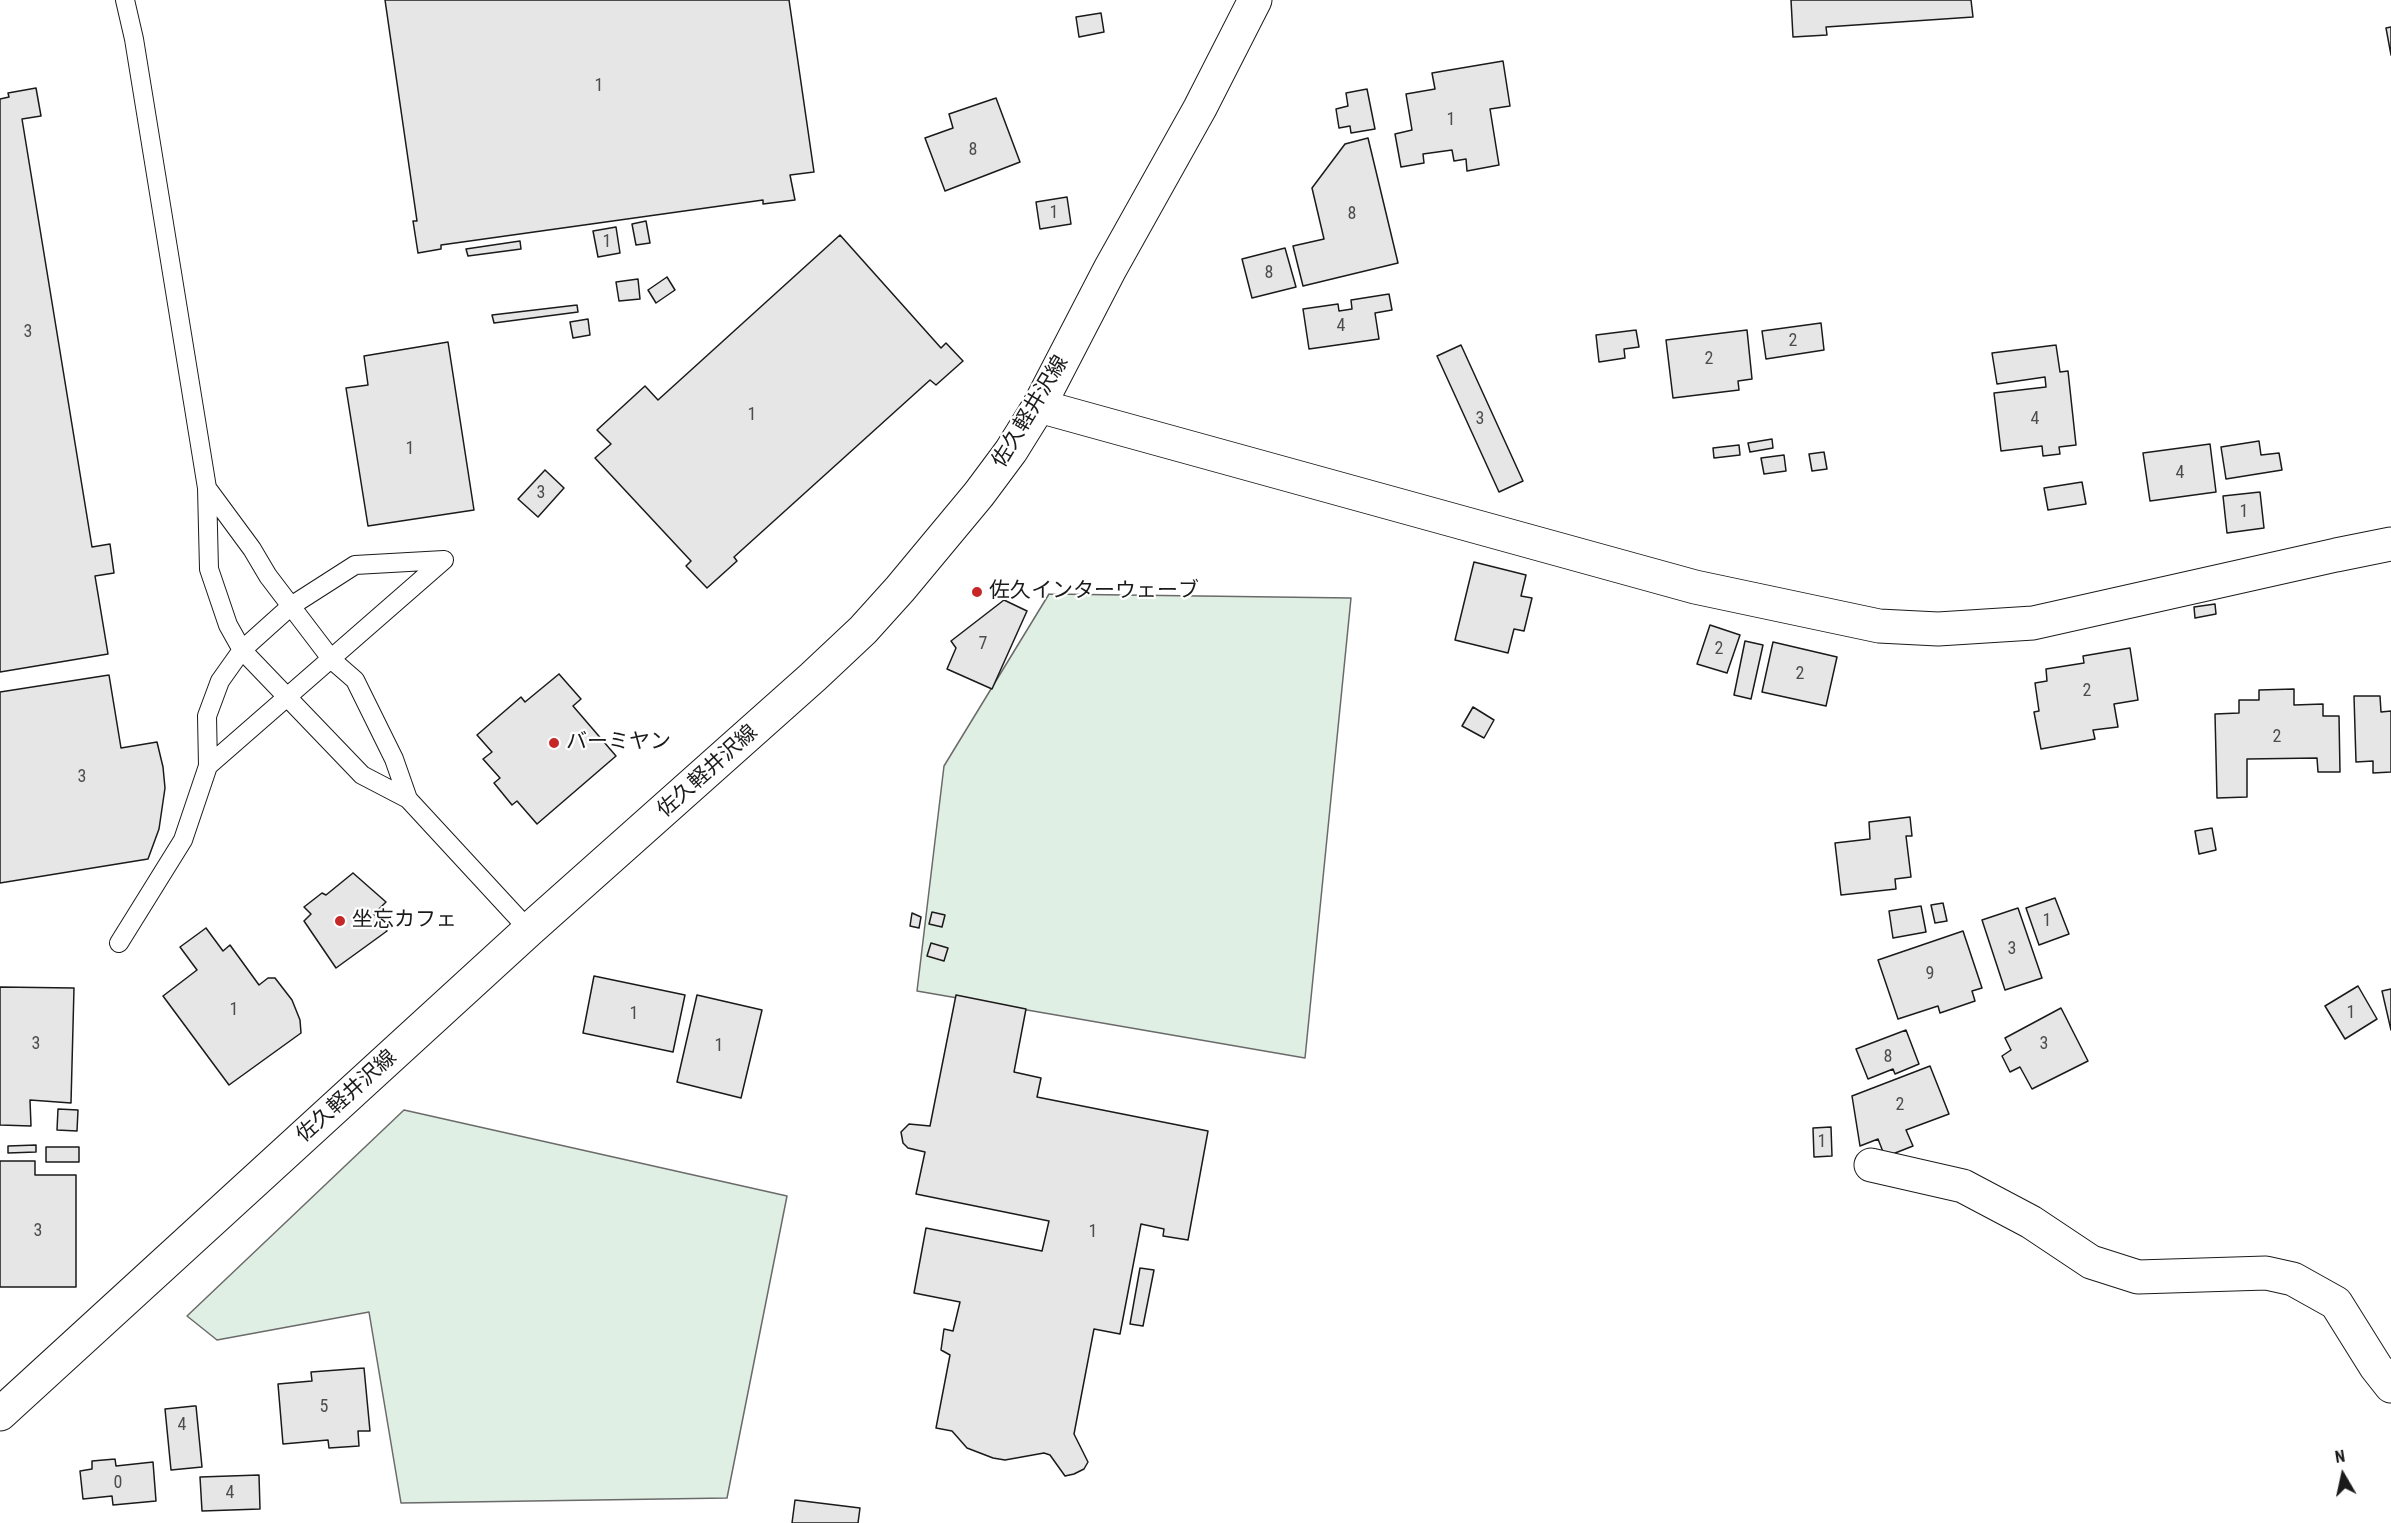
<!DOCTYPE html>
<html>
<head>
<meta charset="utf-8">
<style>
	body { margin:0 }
	#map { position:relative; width:2391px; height:1523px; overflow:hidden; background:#fff; font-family:"Roboto Condensed",sans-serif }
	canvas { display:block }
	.north { position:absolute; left:2313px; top:1445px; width:60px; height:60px; -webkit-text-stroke:4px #fff; paint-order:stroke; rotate:351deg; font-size:16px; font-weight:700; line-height:24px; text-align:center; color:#1a1a1a }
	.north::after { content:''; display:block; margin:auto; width:21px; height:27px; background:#1a1a1a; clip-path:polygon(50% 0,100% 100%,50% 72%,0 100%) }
</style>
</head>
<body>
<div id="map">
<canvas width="2391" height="1523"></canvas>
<div class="north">N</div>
</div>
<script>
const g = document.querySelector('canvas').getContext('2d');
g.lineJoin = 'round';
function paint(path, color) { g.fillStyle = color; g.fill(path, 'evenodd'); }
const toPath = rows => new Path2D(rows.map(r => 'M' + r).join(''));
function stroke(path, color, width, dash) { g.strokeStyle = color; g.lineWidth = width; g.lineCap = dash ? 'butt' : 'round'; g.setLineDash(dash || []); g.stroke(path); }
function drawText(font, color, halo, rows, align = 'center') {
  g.font = font + ' "Roboto Condensed","Noto Sans JP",sans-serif'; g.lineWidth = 4.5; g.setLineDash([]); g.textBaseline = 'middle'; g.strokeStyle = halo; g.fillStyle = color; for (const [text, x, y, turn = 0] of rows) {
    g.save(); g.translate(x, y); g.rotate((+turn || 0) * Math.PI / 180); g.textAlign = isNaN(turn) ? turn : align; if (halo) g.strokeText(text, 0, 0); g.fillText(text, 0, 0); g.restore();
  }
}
const green = toPath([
	[1049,594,1351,598,1305,1058,917,991,944,766,1049,594],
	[404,1110,787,1196,727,1498,401,1503,369,1312,217,1340,187,1316,404,1110]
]);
const building = toPath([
	[385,0,789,0,814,172,790,175,795,200,763,204,763,200,441,245,441,249,418,253,413,221,417,221,385,0],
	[1791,0,1971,0,1973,17,1826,27,1827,35,1793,37,1791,0],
	[1101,13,1104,32,1079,37,1076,17,1101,13],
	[2391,27,2391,55,2386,28,2391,27],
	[1503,61,1510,106,1490,109,1499,165,1467,171,1466,159,1454,161,1452,150,1423,154,1424,163,1401,167,1395,134,1412,130,1406,94,1435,89,1432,73,1503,61],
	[36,88,41,116,22,119,92,547,110,544,114,573,95,576,108,654,0,672,0,99,9,97,8,93,36,88],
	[1367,89,1375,129,1351,133,1350,126,1339,128,1336,109,1348,106,1346,93,1367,89],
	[996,98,1020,162,945,191,925,138,953,128,949,114,996,98],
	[1368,138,1398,263,1303,286,1293,246,1324,239,1312,188,1345,144,1368,138],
	[1067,197,1071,224,1040,229,1036,202,1067,197],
	[646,221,650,243,636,245,632,224,646,221],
	[616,227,620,253,598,257,593,231,616,227],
	[840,235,941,348,946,343,963,361,936,385,930,380,734,557,737,561,707,588,686,566,691,561,595,458,611,444,597,430,645,386,658,400,840,235],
	[520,241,521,249,468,256,466,249,520,241],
	[1285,248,1296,287,1252,298,1242,259,1285,248],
	[667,277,675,290,656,303,648,290,667,277],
	[638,279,640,299,619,301,616,282,638,279],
	[1389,294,1392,310,1375,313,1379,339,1309,349,1303,309,1338,304,1339,311,1352,309,1351,300,1389,294],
	[577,305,578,312,494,323,492,315,577,305],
	[588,319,590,335,573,338,570,322,588,319],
	[1821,323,1824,350,1766,359,1762,331,1821,323],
	[1636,330,1639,347,1624,349,1625,358,1599,362,1596,335,1636,330],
	[1747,330,1752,379,1738,381,1739,390,1673,398,1666,340,1747,330],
	[448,342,474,510,368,526,346,388,368,385,364,356,448,342],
	[1461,345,1523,481,1499,492,1437,356,1461,345],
	[2056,345,2060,372,2068,371,2076,445,2059,447,2060,454,2043,456,2042,446,2001,451,1994,393,2046,387,2045,377,1997,384,1992,353,2056,345],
	[1772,439,1773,448,1750,452,1748,443,1772,439],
	[2259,441,2261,455,2279,453,2282,470,2226,479,2221,447,2259,441],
	[2210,444,2216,492,2150,501,2143,453,2210,444],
	[1739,445,1740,455,1714,458,1713,448,1739,445],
	[1824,452,1827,469,1812,471,1809,454,1824,452],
	[1784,455,1786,471,1764,474,1761,458,1784,455],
	[545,470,564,488,538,517,518,499,545,470],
	[2082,482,2086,504,2048,510,2044,488,2082,482],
	[2260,492,2264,528,2227,533,2223,496,2260,492],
	[1474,562,1526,575,1521,596,1532,598,1524,631,1514,629,1508,653,1455,640,1474,562],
	[1004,600,1027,611,992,689,947,669,956,648,951,641,1004,600],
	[2215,604,2216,614,2195,618,2194,607,2215,604],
	[1710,625,1740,635,1727,673,1697,664,1710,625],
	[1745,641,1763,645,1751,699,1734,695,1745,641],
	[1773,642,1837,657,1826,706,1762,692,1773,642],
	[2130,648,2138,700,2114,704,2118,727,2093,730,2095,739,2041,749,2034,712,2039,711,2035,683,2047,681,2046,669,2084,663,2083,656,2130,648],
	[559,674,581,699,573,706,616,756,537,824,517,801,512,805,494,783,500,778,483,759,492,752,477,735,521,697,525,702,559,674],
	[109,675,121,748,157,742,163,767,165,788,159,829,148,859,0,883,0,692,109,675],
	[2294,689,2294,705,2323,704,2323,716,2339,716,2340,772,2318,772,2317,758,2247,759,2247,797,2217,798,2215,714,2239,713,2239,700,2259,700,2259,690,2294,689],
	[2354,696,2380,696,2381,712,2391,711,2391,772,2373,773,2373,761,2356,762,2354,696],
	[1473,707,1494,720,1484,738,1462,726,1473,707],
	[1910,817,1912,836,1906,836,1911,877,1895,879,1896,889,1841,895,1835,843,1870,839,1869,822,1910,817],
	[2212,828,2216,850,2199,854,2195,831,2212,828],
	[353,873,386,902,374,914,387,931,336,968,304,921,311,914,304,907,322,893,326,895,353,873],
	[2055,898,2069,934,2039,945,2026,908,2055,898],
	[1943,903,1947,921,1935,923,1931,905,1943,903],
	[1921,906,1926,932,1893,938,1889,911,1921,906],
	[2018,908,2042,978,2005,990,1982,920,2018,908],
	[932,912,945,915,942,927,929,924,932,912],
	[912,913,921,917,919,928,910,926,912,913],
	[206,928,223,951,230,945,259,985,268,978,275,978,292,1000,300,1020,301,1033,229,1085,163,996,197,970,180,947,206,928],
	[1963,931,1982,988,1972,991,1975,1001,1940,1013,1938,1006,1898,1019,1878,960,1963,931],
	[931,943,948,948,944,961,927,956,931,943],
	[594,976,685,995,673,1052,583,1033,594,976],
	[2358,986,2377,1019,2345,1039,2325,1006,2358,986],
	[0,987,74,988,71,1103,30,1100,31,1126,0,1125,0,987],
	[2391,989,2391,1030,2382,991,2391,989],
	[697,995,762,1010,741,1098,677,1082,697,995],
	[956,995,1026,1009,1014,1072,1041,1078,1037,1097,1208,1131,1188,1240,1163,1236,1164,1229,1141,1224,1120,1334,1094,1329,1074,1434,1088,1462,1084,1469,1074,1474,1065,1476,1050,1455,1044,1453,1005,1460,993,1458,967,1448,952,1431,936,1428,950,1355,941,1350,944,1329,953,1331,960,1302,914,1293,926,1228,1042,1251,1049,1221,916,1194,925,1152,908,1148,903,1143,901,1132,909,1124,930,1126,956,995],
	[2061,1008,2088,1061,2032,1089,2020,1067,2010,1072,2002,1056,2011,1050,2005,1038,2061,1008],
	[1906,1030,1919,1064,1895,1074,1893,1069,1868,1079,1856,1049,1906,1030],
	[1930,1066,1949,1114,1906,1130,1913,1146,1885,1157,1878,1139,1860,1146,1852,1096,1930,1066],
	[58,1109,78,1110,77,1131,57,1130,58,1109],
	[1831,1127,1832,1156,1814,1157,1813,1128,1831,1127],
	[36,1145,36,1152,8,1153,8,1146,36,1145],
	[46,1147,79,1147,79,1162,46,1162,46,1147],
	[0,1161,35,1161,35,1175,76,1175,76,1287,0,1287,0,1161],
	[1140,1268,1154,1270,1143,1326,1130,1324,1140,1268],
	[364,1368,370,1431,358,1431,359,1446,329,1448,328,1440,283,1444,278,1384,312,1381,311,1372,364,1368],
	[194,1406,196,1406,202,1467,171,1470,165,1409,194,1406],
	[115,1459,116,1466,153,1462,156,1501,113,1505,112,1496,83,1499,80,1471,92,1469,92,1461,115,1459],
	[259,1475,260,1509,202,1511,200,1477,259,1475],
	[795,1500,860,1508,858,1523,792,1523,795,1500]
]);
const lane = toPath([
	[125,0,134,39,207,488,209,569,228,625,242,650,362,775,408,799,529,930],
	[207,488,252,549,268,576,332,660,355,680,394,759,408,799],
	[208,766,444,560],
	[119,943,183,840,208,766,207,716,220,681,242,650,291,606,355,565,444,560]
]);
const street = toPath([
	[1039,406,1695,587,1879,626,1938,629,2033,623,2336,555,2391,544],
	[1871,1165,1963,1186,2031,1222,2091,1262,2138,1277,2266,1273,2293,1279,2336,1303,2376,1367,2391,1386]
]);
const primary = toPath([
	[0,1414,529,930,813,677,863,630,900,589,979,494,1011,451,1039,406,1110,269,1200,108,1255,0]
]);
const markers = [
	[977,592,6,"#c62828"],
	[554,743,6,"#c62828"],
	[340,921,6,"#c62828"]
];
const numberNames = [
	["1",599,86],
	["1",1451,120],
	["8",973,150],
	["1",1054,213],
	["8",1352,214],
	["1",607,242],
	["8",1269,273],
	["4",1341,326],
	["3",28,332],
	["2",1793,341],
	["2",1709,359],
	["1",752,415],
	["3",1480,419],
	["4",2035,419],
	["1",410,449],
	["4",2180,473],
	["3",541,493],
	["1",2244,512],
	["7",983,644],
	["2",1719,649],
	["2",1800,674],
	["2",2087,691],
	["2",2277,737],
	["3",82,777],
	["1",2047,921],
	["3",2012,949],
	["9",1930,974],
	["1",234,1010],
	["1",2351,1013],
	["1",634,1014],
	["3",36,1044],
	["3",2044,1044],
	["1",719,1046],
	["8",1888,1057],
	["2",1900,1105],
	["1",1822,1142],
	["3",38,1231],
	["1",1093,1232],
	["5",324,1407],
	["4",182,1425],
	["0",118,1483],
	["4",230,1493]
];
const streetNames = [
	["佐久軽井沢線",1031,412,-59],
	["佐久軽井沢線",708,772,-42],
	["佐久軽井沢線",347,1097,-42]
];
const poiNames = [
	["佐久インターウェーブ",989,592],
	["バーミヤン",566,743],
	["坐忘カフェ",352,921]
];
paint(green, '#e0efe3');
stroke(green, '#6a6a6a', 1.5);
paint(building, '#e6e6e6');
stroke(building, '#1a1a1a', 1.5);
stroke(lane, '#1a1a1a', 20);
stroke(street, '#1a1a1a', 35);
stroke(primary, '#1a1a1a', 35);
stroke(lane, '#fff', 18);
stroke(street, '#fff', 33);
stroke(primary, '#fff', 33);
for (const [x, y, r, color] of markers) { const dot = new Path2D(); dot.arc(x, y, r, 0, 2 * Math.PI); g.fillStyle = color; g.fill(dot); stroke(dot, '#fff', 2); }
drawText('18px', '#4d4d4d', null, numberNames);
drawText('21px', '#1a1a1a', '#fff', streetNames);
drawText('21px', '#1a1a1a', '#fff', poiNames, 'left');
</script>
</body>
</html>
